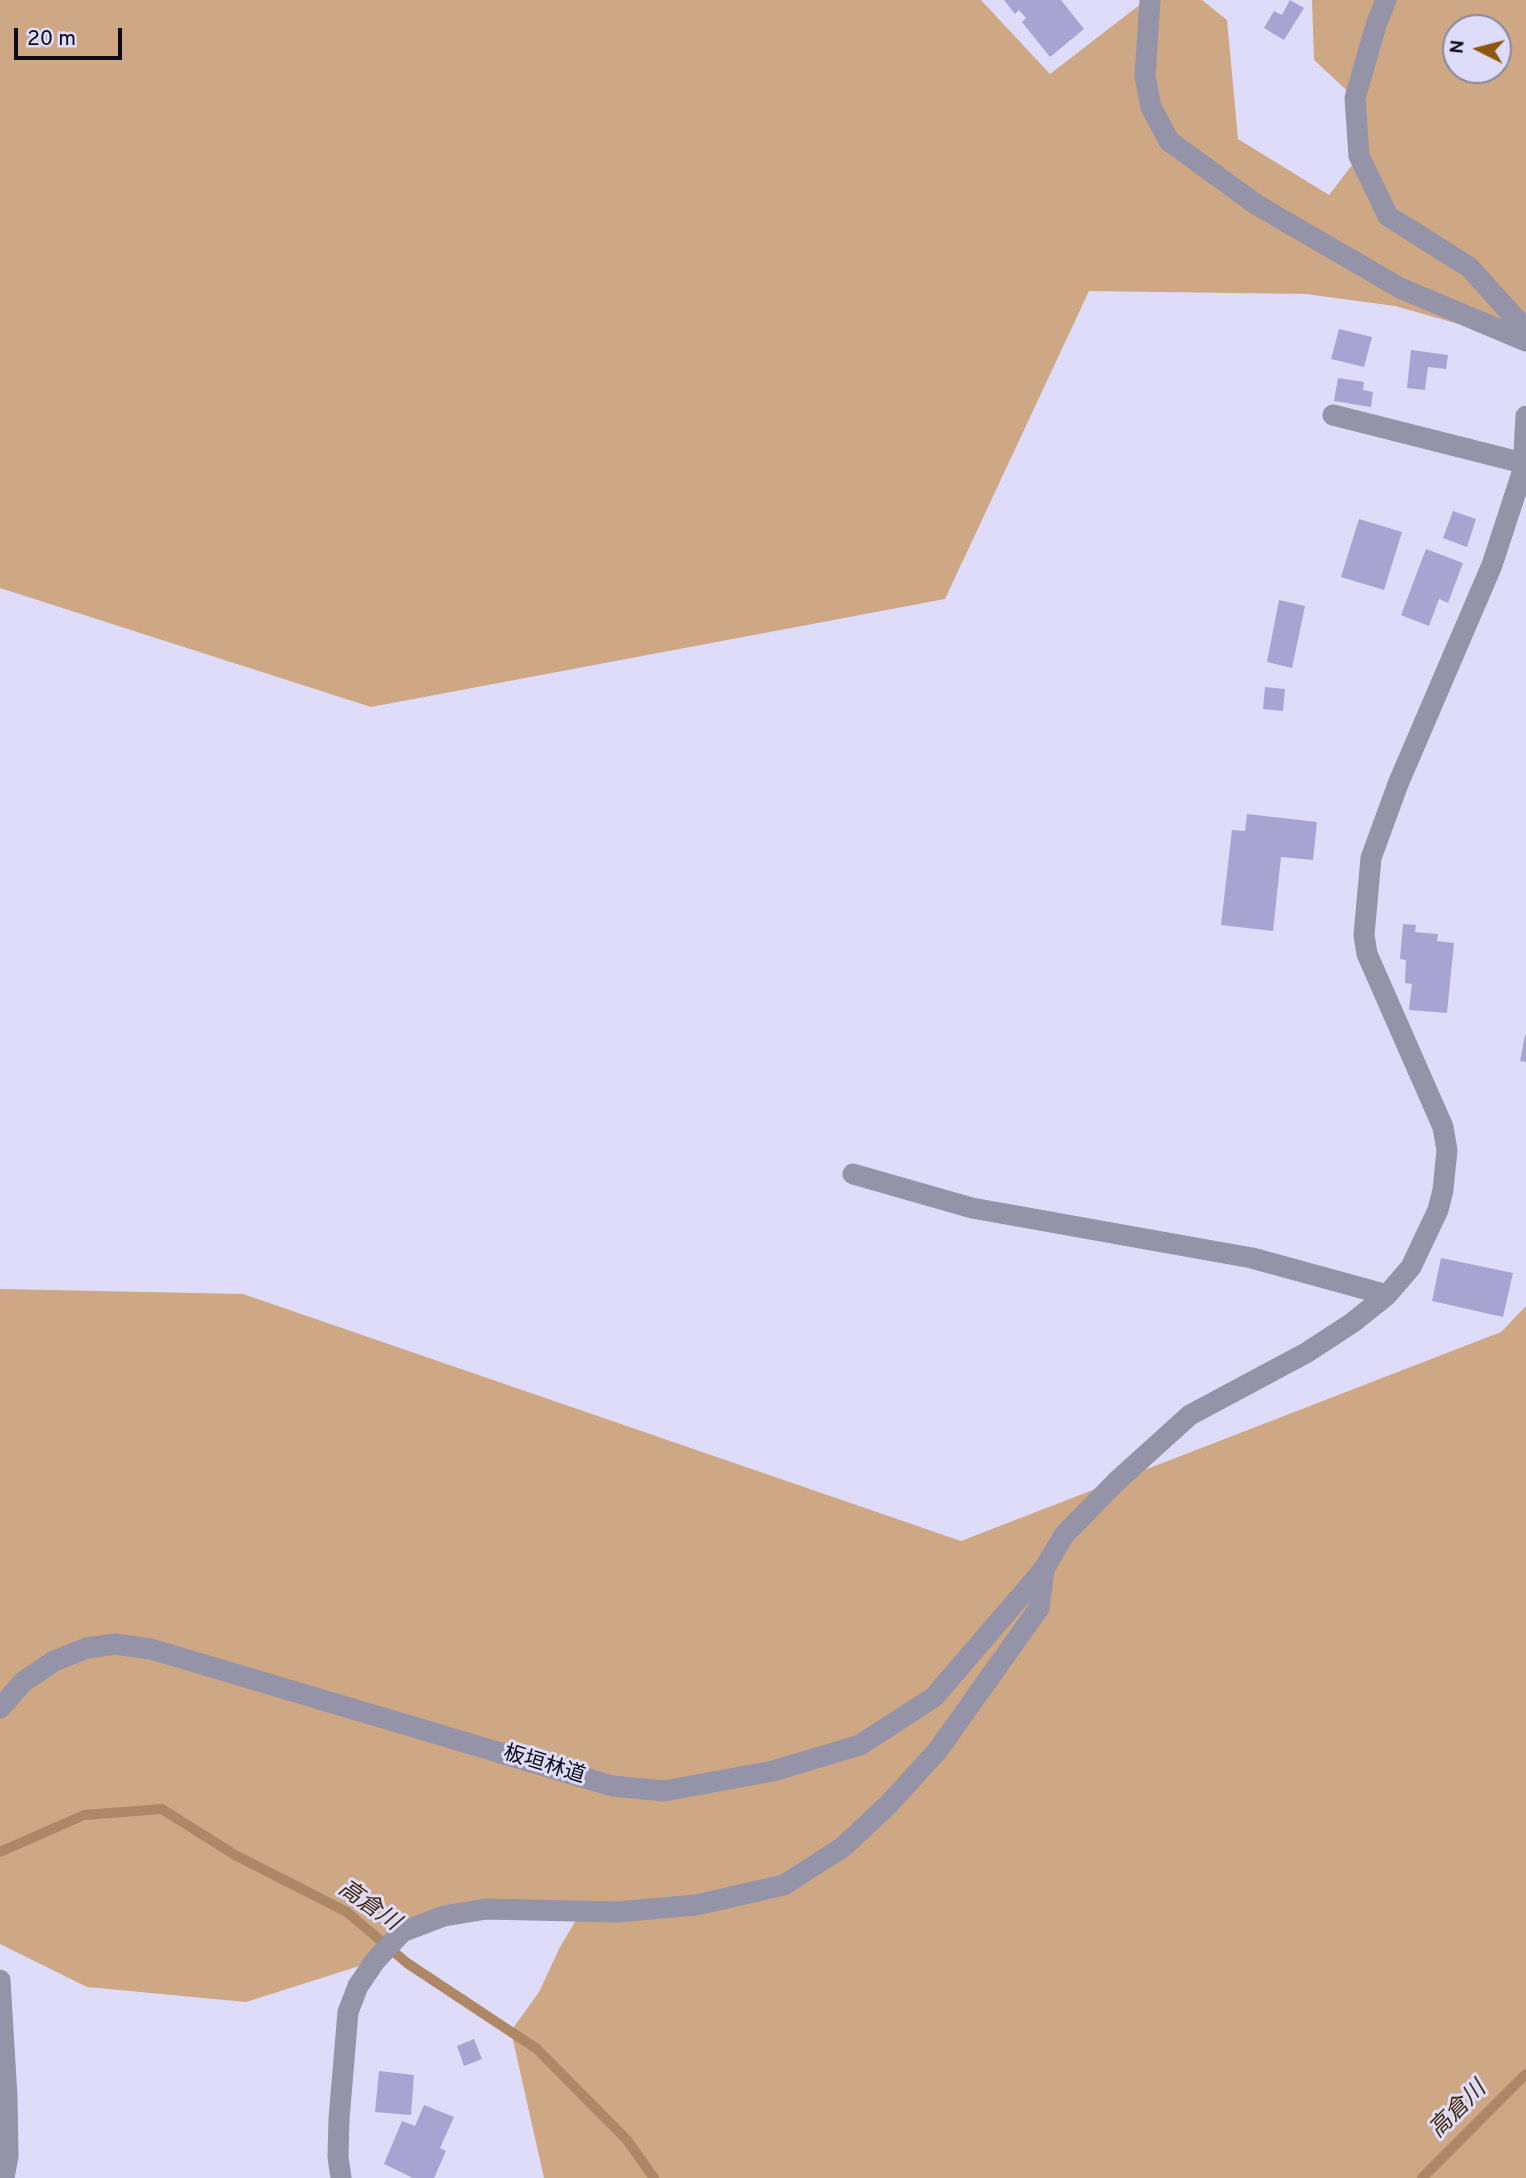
<!DOCTYPE html>
<html>
<head>
<meta charset="utf-8">
<style>
	body { margin:0 }
	#map { position:relative; width:1526px; height:2178px; overflow:hidden; background:#dedcf9; font-family:Overpass,sans-serif }
	canvas { display:block }
	.north { position:absolute; left:1442px; top:14px; width:70px; height:70px; box-sizing:border-box; background:#dedcf9; border:2px solid #8a889e; border-radius:50%; rotate:276deg; font-size:19px; font-weight:700; line-height:28px; text-align:center; color:#0c0a16 }
	.north::after { content:''; display:block; margin:auto; width:24px; height:32px; background:#905611; clip-path:polygon(50% 0,100% 100%,50% 72%,0 100%) }
	.scale { position:absolute; left:14px; top:28px; width:108px; height:32px; box-sizing:border-box; border:4px solid #0c0a16; border-top:0; padding-left:9px; font-size:21px; line-height:24px; white-space:nowrap; color:#0c0a16; -webkit-text-stroke:5px #dedcf9; paint-order:stroke }
</style>
</head>
<body>
<div id="map">
<canvas width="1526" height="2178"></canvas>
<div class="north">N</div>
<div class="scale">20 m</div>
</div>
<script>
const g = document.querySelector('canvas').getContext('2d');
g.lineJoin = 'round';
function paint(path, color) { g.fillStyle = color; g.fill(path, 'evenodd'); }
const toPath = rows => new Path2D(rows.map(r => 'M' + r).join(''));
function stroke(path, color, width, dash) { g.strokeStyle = color; g.lineWidth = width; g.lineCap = dash ? 'butt' : 'round'; g.setLineDash(dash || []); g.stroke(path); }
function drawText(font, color, halo, rows, align = 'center') {
  g.font = font + ' Overpass,"Noto Sans JP",sans-serif'; g.lineWidth = 6; g.setLineDash([]); g.textBaseline = 'middle'; g.strokeStyle = halo; g.fillStyle = color; for (const [text, x, y, turn = 0] of rows) {
    g.save(); g.translate(x, y); g.rotate((+turn || 0) * Math.PI / 180); g.textAlign = isNaN(turn) ? turn : align; if (halo) g.strokeText(text, 0, 0); g.fillText(text, 0, 0); g.restore();
  }
}
const forest = toPath([
	[0,0,981,0,1050,74,1146,0,1202,0,1227,20,1238,139,1329,195,1359,156,1355,98,1314,60,1312,0,1526,0,1526,343,1395,306,1306,294,1089,291,945,599,371,707,0,588],
	[1456,28,1498,28,1498,70,1456,70],
	[0,1289,243,1294,961,1541,1501,1332,1526,1306,1526,2178,544,2178,511,2031,539,1992,560,1947,582,1910,444,1916,375,1961,246,2002,87,1987,0,1944]
]);
const stream = toPath([
	[0,1852,84,1815,162,1809,235,1855,347,1912,407,1963,537,2049,627,2140,654,2178],
	[1422,2178,1526,2074]
]);
const building = toPath([
	[1004,0,1061,0,1084,29,1050,57,1022,22,1026,18,1019,10,1015,14],
	[1290,0,1304,8,1284,40,1264,28,1274,11,1282,15],
	[1339,329,1372,337,1364,367,1331,359],
	[1411,350,1448,355,1446,369,1428,367,1425,390,1407,388],
	[1338,378,1364,382,1363,390,1373,392,1371,407,1334,401],
	[1453,511,1476,519,1467,547,1443,538],
	[1359,519,1402,532,1384,590,1341,577],
	[1426,549,1463,563,1448,603,1439,599,1429,626,1401,615],
	[1279,600,1305,606,1292,668,1267,662],
	[1265,687,1285,689,1283,711,1263,709],
	[1247,814,1317,822,1313,860,1281,857,1273,931,1221,925,1232,830,1245,831],
	[1403,924,1416,925,1415,932,1438,934,1437,941,1454,943,1447,1013,1409,1010,1412,984,1405,983,1406,960,1400,959],
	[1525,1035,1526,1035,1526,1062,1520,1061],
	[1441,1258,1513,1273,1503,1317,1432,1301],
	[474,2039,482,2059,464,2066,457,2046],
	[379,2071,414,2075,411,2115,375,2112],
	[424,2105,454,2117,440,2148,446,2151,434,2178,413,2178,384,2164,402,2121,415,2126]
]);
const minor = toPath([
	[1150,0,1145,76,1151,107,1169,141,1257,205,1400,288,1526,341],
	[1386,0,1376,25,1355,98,1359,156,1388,216,1469,267,1526,330],
	[1333,415,1523,463],
	[853,1174,972,1208,1252,1258,1387,1295],
	[0,1708,23,1682,54,1661,87,1648,115,1644,151,1649,612,1786,664,1791,773,1771,860,1745,934,1697,1044,1569],
	[0,1980,7,2097,8,2156,4,2178],
	[341,2178,338,2157,339,2119,348,2012,358,1986,375,1961,402,1932,444,1916,487,1909,617,1912,696,1905,784,1885,843,1847,889,1804,938,1750,1039,1608,1044,1569,1064,1535,1117,1481,1190,1415,1306,1353,1352,1323,1387,1295,1411,1267,1438,1210,1443,1190,1447,1150,1443,1127,1367,954,1364,935,1371,858,1398,784,1492,565,1523,470,1526,416]
]);
const streetNames = [
	["板垣林道",544,1766,17]
];
const waterNames = [
	["高倉川",368,1907,35],
	["高倉川",1459,2111,-45]
];
paint(forest, '#cea784');
stroke(stream, '#ae8866', 10);
paint(building, '#a7a4d2');
stroke(minor, '#9493a7', 21);
drawText('21px', '#0c0a16', '#dedcf9', streetNames);
drawText('italic 23px', '#43280b', '#dedcf9', waterNames);
</script>
</body>
</html>
